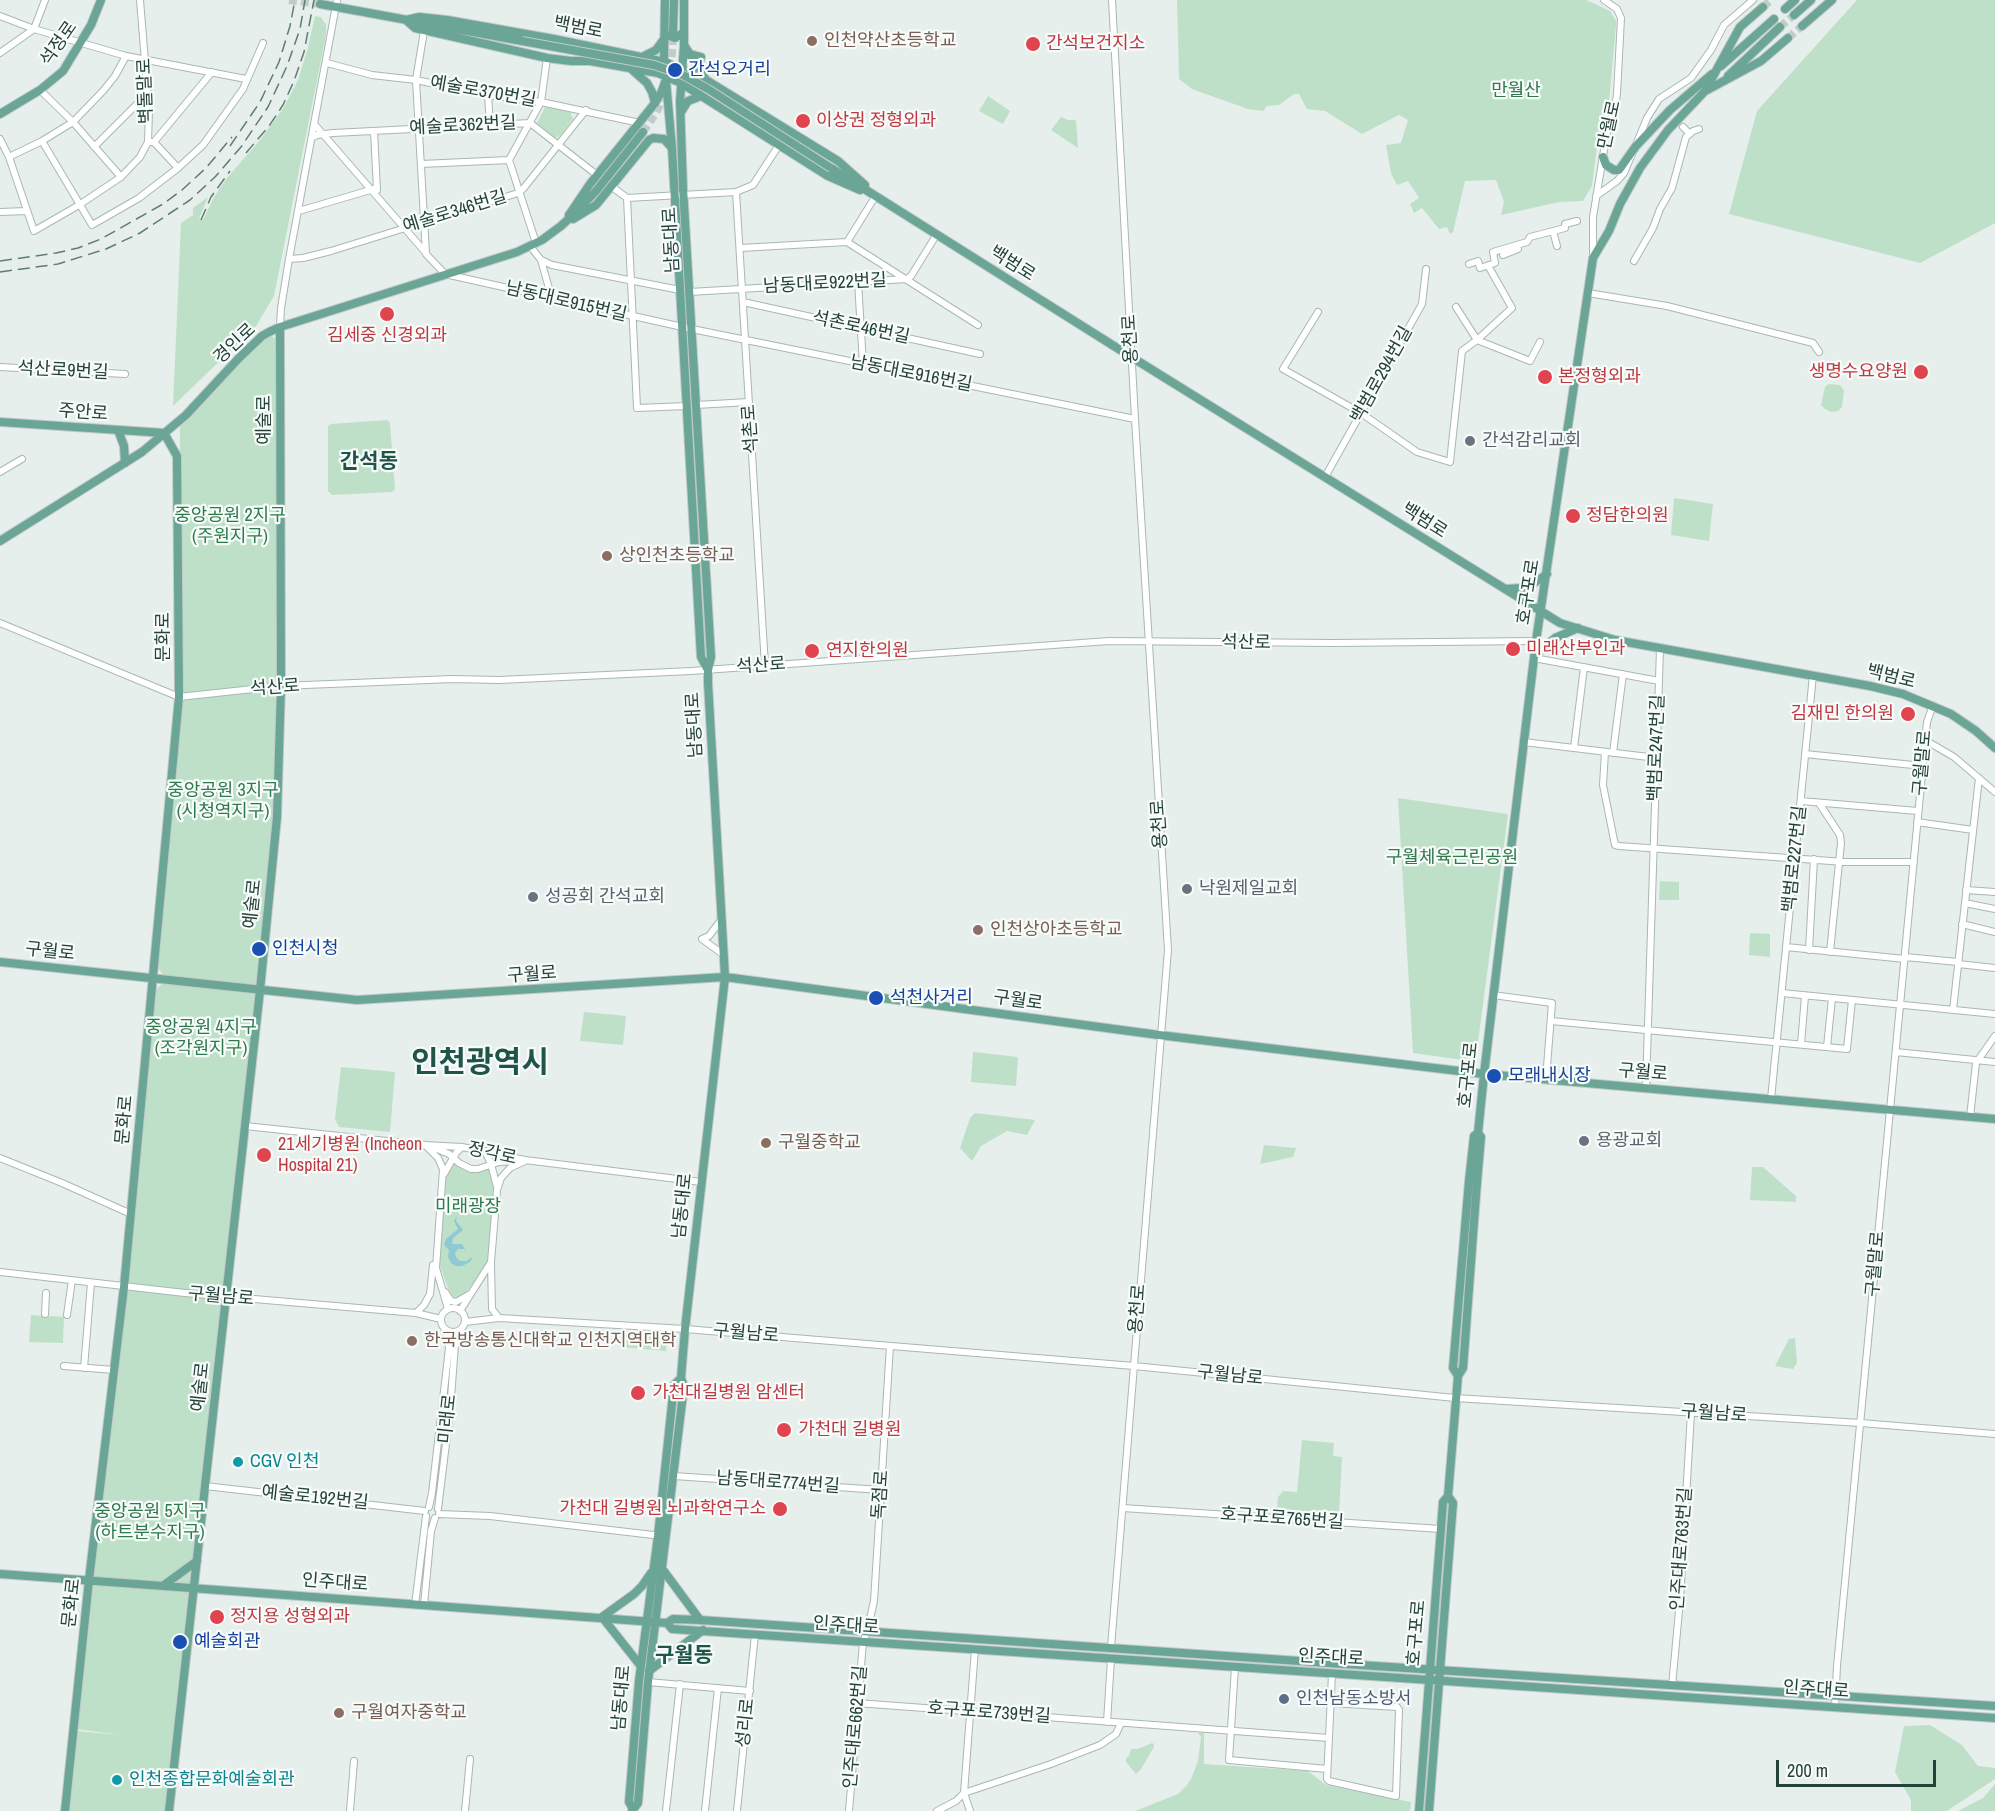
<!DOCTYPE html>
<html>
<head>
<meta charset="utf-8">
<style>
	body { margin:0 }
	#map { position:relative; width:1995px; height:1811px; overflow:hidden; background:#e6efeb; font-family:"Archivo Narrow",sans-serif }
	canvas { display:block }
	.scale { position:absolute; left:1776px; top:1760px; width:160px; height:27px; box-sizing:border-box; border:3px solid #24423a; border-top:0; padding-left:8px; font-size:18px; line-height:21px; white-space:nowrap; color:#24423a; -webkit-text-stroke:4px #f7fbf9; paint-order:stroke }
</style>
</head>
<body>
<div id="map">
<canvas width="1995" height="1811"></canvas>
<div class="scale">200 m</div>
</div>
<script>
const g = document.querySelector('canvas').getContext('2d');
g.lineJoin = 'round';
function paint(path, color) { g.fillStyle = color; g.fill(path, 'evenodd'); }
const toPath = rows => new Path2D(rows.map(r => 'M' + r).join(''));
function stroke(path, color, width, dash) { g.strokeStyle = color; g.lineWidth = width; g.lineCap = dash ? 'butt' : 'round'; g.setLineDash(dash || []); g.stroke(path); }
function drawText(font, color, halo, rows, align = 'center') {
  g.font = font + ' "Archivo Narrow","Noto Sans KR",sans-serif'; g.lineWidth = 4.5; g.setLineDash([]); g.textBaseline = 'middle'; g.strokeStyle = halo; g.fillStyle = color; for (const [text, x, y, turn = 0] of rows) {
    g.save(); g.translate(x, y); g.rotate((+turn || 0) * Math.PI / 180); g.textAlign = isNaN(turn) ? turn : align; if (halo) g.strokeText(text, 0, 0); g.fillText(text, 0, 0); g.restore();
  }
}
const green = toPath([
	[1177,0,1586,0,1593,3,1610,11,1616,21,1616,26,1609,102,1599,131,1592,186,1583,201,1559,202,1501,215,1504,202,1496,180,1465,181,1453,232,1450,234,1447,227,1439,229,1422,208,1414,213,1410,204,1419,198,1408,181,1397,185,1391,173,1386,145,1401,143,1408,120,1399,115,1362,134,1325,111,1307,109,1299,94,1294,94,1279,105,1267,106,1263,111,1248,109,1192,89,1179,79],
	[1857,0,1995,0,1995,223,1920,263,1729,214,1757,111],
	[315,16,321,17,326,25,326,35,274,296,256,326,173,406,181,223,193,215,193,208,208,197,199,219,203,220,214,197,227,178,260,140,284,107,298,80,307,51],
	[988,96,1010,111,1003,124,979,111],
	[545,107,570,111,573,119,560,136,555,138,537,123],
	[1061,117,1068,120,1076,120,1078,148,1051,130],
	[270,335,277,339,281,677,267,688,280,703,277,805,261,980,249,988,260,990,169,1811,67,1811,76,1731,121,1735,76,1729,126,1290,151,1291,131,1288,125,1278,152,992,167,980,155,964,177,710,188,696,179,690,180,420,262,336],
	[1829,384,1840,385,1844,390,1842,407,1838,411,1831,412,1825,409,1821,405,1825,387],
	[387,420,390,423,395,489,392,492,332,495,328,491,328,426,331,424],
	[1674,498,1713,504,1709,541,1671,535],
	[1398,798,1508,814,1477,1050,1464,1060,1413,1053],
	[1660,881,1679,882,1679,900,1659,900],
	[1750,933,1770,934,1770,957,1749,955],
	[584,1012,626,1016,623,1045,580,1041],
	[973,1052,1018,1057,1016,1086,971,1082],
	[341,1067,395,1072,390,1132,339,1127,335,1119],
	[975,1113,1035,1120,1027,1135,1007,1131,981,1146,972,1161,960,1148,970,1118],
	[1264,1145,1296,1148,1293,1157,1260,1164],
	[453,1157,471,1169,491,1164,497,1190,491,1262,461,1298,456,1298,451,1296,436,1256,442,1177],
	[1752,1167,1763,1167,1796,1196,1796,1202,1750,1200],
	[31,1315,64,1317,63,1343,29,1342],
	[624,1331,665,1333,667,1335,666,1351,620,1347,621,1334],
	[1795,1338,1797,1363,1793,1369,1775,1366,1789,1339],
	[1302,1440,1334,1443,1333,1456,1342,1457,1339,1514,1277,1509,1278,1497,1283,1491,1297,1492],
	[1930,1725,1962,1745,1978,1766,1995,1768,1995,1779,1947,1811,1911,1811,1911,1800,1895,1772,1904,1726],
	[1198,1733,1204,1733,1204,1764,1308,1771,1326,1785,1411,1802,1410,1811,1135,1811,1178,1794,1187,1785,1191,1779,1198,1761,1201,1737],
	[1152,1743,1154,1744,1154,1747,1141,1769,1136,1774,1126,1762,1126,1758,1129,1756,1131,1749,1138,1749],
	[1995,1784,1995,1811,1958,1811,1983,1798]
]);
const water = toPath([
	[457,1216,456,1221,463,1230,453,1238,452,1244,462,1244,466,1251,464,1249,458,1249,455,1253,456,1257,460,1261,467,1261,473,1256,470,1262,462,1266,456,1266,451,1263,448,1257,449,1250,444,1245,446,1239,458,1229,454,1221]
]);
const majorTunnel = toPath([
	[289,0,320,4],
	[1763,7,1771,0],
	[1780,27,1794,15],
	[1788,38,1802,26],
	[671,69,673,33],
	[643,132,656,113,667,89]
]);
const minor = toPath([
	[0,16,34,29,126,56,246,79],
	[424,31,416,80,426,254,445,274,687,328,1135,419],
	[0,53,34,29,45,0],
	[327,63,372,75,416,80,488,95,541,102,640,123],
	[40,90,73,122,121,177],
	[488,95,490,125],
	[315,125,426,253],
	[1683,127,1690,134],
	[374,131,377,190],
	[313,137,317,135,333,133,530,123,597,175],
	[0,139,9,157,34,231,79,205,121,177,140,157,148,142,149,111,140,0],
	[42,141,92,225,139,198,178,168,203,145,243,89,263,43],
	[148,142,154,142,212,72],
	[154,142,178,168],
	[1636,145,1647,118,1659,99,1691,78,1711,50,1724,25,1753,0],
	[94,147,148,93],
	[9,157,42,141,73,122,103,91,115,76,126,56],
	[421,164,509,160],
	[611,186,627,198,637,408,687,406],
	[736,192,765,666],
	[1596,196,1617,181,1624,173,1632,154],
	[627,198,736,192,753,185,779,145],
	[299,211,377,188],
	[0,212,27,211],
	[1553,231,1557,246],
	[847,242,978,325],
	[847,242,875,197],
	[536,243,509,160,541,102,547,58],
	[530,246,541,260,552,299],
	[740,248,847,242],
	[1503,255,1518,249,1517,245],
	[1593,257,1593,217,1607,132,1615,107,1617,94,1621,18,1617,9,1604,0],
	[289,259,303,258,331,251,518,193,523,189,586,110],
	[541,260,552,265,680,290],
	[1634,261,1653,228,1660,209,1672,188,1686,137,1693,131,1699,129],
	[1469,264,1478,261,1480,268,1495,263,1493,252,1527,242,1530,237,1565,228,1565,224,1577,221],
	[1490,269,1512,308,1477,340,1530,361,1540,342],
	[858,282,863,364],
	[690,292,907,279,911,276,937,234],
	[1588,293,1667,306,1813,343,1819,352],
	[743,302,980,354],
	[1318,312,1283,369,1361,413,1417,452,1450,462,1462,351,1477,340,1456,307],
	[280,327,281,308,289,259,337,0],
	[0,367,125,374],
	[696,405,749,402],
	[0,472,22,459],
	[1325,477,1422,304,1426,269],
	[0,623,179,697,281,686,452,679,499,680,691,671,1109,641,1334,643,1536,641],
	[1534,658,1659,681],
	[1925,740,1954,757,1995,792],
	[1524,742,1657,758],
	[1574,748,1584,667],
	[1605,752,1603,785,1615,845,1619,846,1845,862,1914,862],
	[1613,753,1623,674],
	[1805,754,1923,766],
	[1801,801,1918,811],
	[1819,803,1840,835,1841,843,1830,952],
	[1917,822,1973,830],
	[1966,890,1995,892],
	[1965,903,1995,909],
	[721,920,709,936,702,939,724,955],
	[1962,924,1995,932],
	[1786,947,1905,959],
	[1809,950,1814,859],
	[1905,957,1958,962],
	[1958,964,1995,968],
	[1782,993,1995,1014],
	[1493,995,1552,1003,1546,1079],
	[1953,1010,1979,778],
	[1551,1021,1847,1049,1852,1000],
	[1801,1044,1805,996],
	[1827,1047,1832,998],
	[1896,1052,1995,1062],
	[1646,1088,1660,648],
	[1771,1099,1813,675],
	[1970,1117,1976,1063,1995,1036],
	[245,1126,425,1145,462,1147,525,1160,701,1182],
	[425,1145,438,1158,443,1169,436,1268,448,1309],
	[435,1148,449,1154,459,1163,471,1169,478,1169,499,1162,516,1161],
	[485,1151,491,1164,497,1187],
	[0,1158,62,1183,131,1214],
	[444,1174,456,1153,462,1147],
	[491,1264,492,1309,499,1318],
	[0,1272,185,1293,416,1313,441,1319],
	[445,1292,451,1301,456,1302,470,1294],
	'441 1320a12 12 0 1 1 24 0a12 12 0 1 1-24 0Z',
	[460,1311,491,1262,497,1190,501,1178,510,1168,525,1161],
	[416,1313,424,1305,430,1294,433,1265],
	[45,1314,46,1293],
	[67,1315,72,1280],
	[465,1322,499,1318,685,1329,1134,1366,1455,1398,1861,1423,1995,1434],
	[64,1366,114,1370],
	[84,1368,91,1283],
	[674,1476,881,1490],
	[205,1486,425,1511],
	[429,1507,432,1493,449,1348,446,1330],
	[1123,1508,1441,1529],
	[438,1509,450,1411,455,1345,461,1330],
	[439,1514,490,1516,662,1536],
	[415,1605,426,1516],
	[424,1605,431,1531,435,1518],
	[1111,1647,1168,950,1135,419,1112,0],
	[1235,1667,1229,1760,1327,1769],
	[648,1682,750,1691],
	[1672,1686,1680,1600,1691,1413],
	[857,1703,1329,1738],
	[1331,1703,1397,1707,1399,1710,1396,1796,1329,1781,1327,1779,1332,1674],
	[1835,1707,1837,1666,1927,722,1933,705],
	[1107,1722,1111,1659],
	[350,1811,354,1761],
	[465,1811,470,1759],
	[666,1811,680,1684],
	[705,1811,718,1688],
	[737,1811,755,1634],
	[849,1811,863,1642,867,1632,874,1601,890,1346],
	[937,1811,956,1801,964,1793,1051,1764,1100,1745,1116,1734,1121,1723],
	[970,1811,964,1793,975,1649]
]);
const major = toPath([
	[665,0,664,58,672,148,701,657,708,670],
	[320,4,522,41],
	[1785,9,1795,0],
	[1794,15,1811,0],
	[406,20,419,17,447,20,554,39,665,62,706,80,838,161,865,185],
	[406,20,415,28,547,58,571,61,590,61,658,73,681,83,828,176,860,190],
	[1802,26,1832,0],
	[673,32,674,0],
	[665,34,675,38,684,32],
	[684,45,706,80],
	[690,54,701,57,698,68],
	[644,56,656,50,664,39],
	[1721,66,1774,19],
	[629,67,647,83,652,92,655,103],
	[1728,76,1780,27],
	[1707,90,1761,61,1788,38],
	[681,112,688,101,701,96],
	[0,114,40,90,63,71,91,25,101,0],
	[649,140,653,138,664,139,672,148],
	[1603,157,1606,165,1614,170,1619,170,1636,146,1670,110,1712,74],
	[831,168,1133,358,1560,623,1615,640,1870,686,1903,694,1951,714,1976,731,1995,748],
	[569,215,590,184,655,103,662,91,665,82],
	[573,219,596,205,649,140],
	[0,422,164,433],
	[118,430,124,446,125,463],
	[0,541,142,452,186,415,239,358,262,336,269,332,280,327,517,252,542,240,561,226,576,212,596,191,643,132],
	[1505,589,1522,588,1530,586,1547,574],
	[1535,655,1555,638,1578,628],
	[0,962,357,1000,725,977,1159,1035,1484,1074,1995,1119],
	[1458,1376,1453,1368,1469,1181,1474,1136,1478,1133],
	[663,1570,700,1620],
	[0,1574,667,1623,673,1619,700,1620,1329,1663,1995,1706],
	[164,1585,197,1561],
	[667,1623,672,1629,1995,1718],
	[640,1665,602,1617,634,1594,642,1586,651,1573],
	[649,1671,703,1630],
	[633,1809,629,1802,639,1681,658,1536,674,1385,681,1378],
	[65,1811,89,1580,124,1287,179,697,177,456,164,433],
	[169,1811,260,990,277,817,281,686,280,327],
	[632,1811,638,1803,648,1682,684,1386,681,1378,685,1329,725,977,708,683,708,670,711,657,683,188,680,101,684,45,684,0],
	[1419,1811,1443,1502,1448,1496,1458,1376,1463,1368,1477,1182,1481,1137,1478,1133,1484,1074,1536,641,1593,258,1609,231,1620,204,1640,168,1668,130,1705,91,1740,27,1763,7],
	[1429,1811,1453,1503,1448,1496]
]);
const rail = toPath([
	[230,146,260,102,279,62,290,26,295,0],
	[246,153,269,126,283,105,294,81,304,52,314,0],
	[201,220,211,197,230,171],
	[0,261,56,253,78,248,101,239,163,204,182,190,206,168,232,137],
	[0,272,58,264,106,249,140,233,190,200,215,177,241,147,268,107,287,66,300,29,305,0]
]);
const majorBridge = toPath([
	[522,41,654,65,683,75,708,89,831,168]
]);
const markers = [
	[812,41,6,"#8d6e63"],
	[1033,44,8,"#e0444e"],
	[675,70,8,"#1a4fb4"],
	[803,121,8,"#e0444e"],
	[387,314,8,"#e0444e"],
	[1921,372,8,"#e0444e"],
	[1545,377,8,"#e0444e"],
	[1470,441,6,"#6b7280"],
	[1573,516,8,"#e0444e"],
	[607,556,6,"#8d6e63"],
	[1513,649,8,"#e0444e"],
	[812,651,8,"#e0444e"],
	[1908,714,8,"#e0444e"],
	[1187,889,6,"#6b7280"],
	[533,897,6,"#6b7280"],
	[978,930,6,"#8d6e63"],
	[259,949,8,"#1a4fb4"],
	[876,998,8,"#1a4fb4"],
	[1494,1076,8,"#1a4fb4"],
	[1584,1141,6,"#6b7280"],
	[766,1143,6,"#8d6e63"],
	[264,1155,8,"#e0444e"],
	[412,1341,6,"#8d6e63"],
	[638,1393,8,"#e0444e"],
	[784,1430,8,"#e0444e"],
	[238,1462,6,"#0f9aa8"],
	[780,1509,8,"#e0444e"],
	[217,1617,8,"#e0444e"],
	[180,1642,8,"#1a4fb4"],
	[1284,1699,6,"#5c6f8a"],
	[339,1713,6,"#8d6e63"],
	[117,1780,6,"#0f9aa8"]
];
const streetNames = [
	["백범로",578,28,11],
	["석정로",59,44,-55],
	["벽돌말로",146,91,-92],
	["예술로370번길",483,92,10],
	["만월로",1610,125,-78],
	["예술로362번길",463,126,-3],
	["예술로346번길",455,212,-17],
	["남동대로",672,240,-93],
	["백범로",1012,264,32],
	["남동대로922번길",825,284,-3],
	["남동대로915번길",566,302,13],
	["석촌로46번길",861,328,12],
	["용천로",1131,339,-93],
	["경인로",235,344,-43],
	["석산로9번길",63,371,3],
	["남동대로916번길",911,374,11],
	["백범로294번길",1382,375,-61],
	["주안로",83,413,4],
	["예술로",265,420,-90],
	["석촌로",751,429,-94],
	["백범로",1424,521,32],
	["호구포로",1529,592,-81],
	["문화로",164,637,-90],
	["석산로",1246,643,1],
	["석산로",761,666,-4],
	["백범로",1891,677,14],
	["석산로",275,688,-4],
	["남동대로",695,725,-93],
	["백범로247번길",1657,748,-88],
	["구월말로",1923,763,-85],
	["용천로",1160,824,-94],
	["백범로227번길",1795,859,-84],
	["예술로",253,904,-84],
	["구월로",50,952,6],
	["구월로",532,975,-4],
	["구월로",1018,1001,8],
	["구월로",1643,1073,5],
	["호구포로",1469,1075,-84],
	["문화로",125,1120,-85],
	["정각로",492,1154,12],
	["남동대로",683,1206,-84],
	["구월말로",1876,1264,-85],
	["구월남로",221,1297,5],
	["용천로",1138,1309,-86],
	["구월남로",746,1334,5],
	["구월남로",1230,1376,6],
	["예술로",201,1387,-84],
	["구월남로",1714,1414,4],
	["미래로",448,1419,-84],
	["남동대로774번길",778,1483,4],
	["독점로",881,1495,-86],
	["예술로192번길",315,1498,6],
	["호구포로765번길",1282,1519,4],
	["인주대로763번길",1682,1549,-86],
	["인주대로",335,1583,4],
	["문화로",72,1603,-84],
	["인주대로",846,1626,4],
	["호구포로",1417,1633,-85],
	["인주대로",1331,1658,3],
	["인주대로",1816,1690,4],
	["남동대로",622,1698,-85],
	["호구포로739번길",989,1713,4],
	["성리로",746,1723,-84],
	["인주대로662번길",856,1727,-85]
];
const educationNames = [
	["인천약산초등학교",824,41],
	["상인천초등학교",619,556],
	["인천상아초등학교",990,930],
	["구월중학교",778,1143],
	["한국방송통신대학교 인천지역대학",424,1341],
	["구월여자중학교",351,1713]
];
const healthNames = [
	["간석보건지소",1046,44],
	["이상권 정형외과",816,121],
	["김세중 신경외과",387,336,"center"],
	["생명수요양원",1908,372,"right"],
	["본정형외과",1558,377],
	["정담한의원",1586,516],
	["미래산부인과",1526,649],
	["연지한의원",826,651],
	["김재민 한의원",1894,714,"right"],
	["21세기병원 (Incheon",278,1145],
	["Hospital 21)",278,1166],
	["가천대길병원 암센터",652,1393],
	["가천대 길병원",798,1430],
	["가천대 길병원 뇌과학연구소",766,1509,"right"],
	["정지용 성형외과",230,1617]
];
const transitNames = [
	["간석오거리",688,70],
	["인천시청",272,949],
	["석천사거리",890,998],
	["모래내시장",1508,1076],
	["예술회관",194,1642]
];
const parkNames = [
	["만월산",1516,91],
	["중앙공원 2지구",230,516],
	["(주원지구)",230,537],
	["중앙공원 3지구",223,791],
	["(시청역지구)",223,812],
	["구월체육근린공원",1452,858],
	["중앙공원 4지구",201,1028],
	["(조각원지구)",201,1049],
	["미래광장",468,1207],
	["중앙공원 5지구",150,1512],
	["(하트분수지구)",150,1533]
];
const worshipNames = [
	["간석감리교회",1482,441],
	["낙원제일교회",1199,889],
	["성공회 간석교회",545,897],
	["용광교회",1596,1141]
];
const cultureNames = [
	["CGV 인천",250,1462],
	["인천종합문화예술회관",129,1780]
];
const serviceNames = [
	["인천남동소방서",1296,1699]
];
const quarterNames = [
	["간석동",369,462],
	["구월동",684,1656]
];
const townNames = [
	["인천광역시",480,1064]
];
paint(green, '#bfe0c8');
paint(water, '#8ec9d4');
stroke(majorTunnel, '#bfccc8', 8, [8, 4]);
stroke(minor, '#a8b8b2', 8);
stroke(major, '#c2cac8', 10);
stroke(minor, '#fff', 6);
stroke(major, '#6aa596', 8);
stroke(rail, '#5f7d75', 1.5, [12, 6]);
stroke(majorBridge, '#c2cac8', 10, []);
stroke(majorBridge, '#6aa596', 8);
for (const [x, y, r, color] of markers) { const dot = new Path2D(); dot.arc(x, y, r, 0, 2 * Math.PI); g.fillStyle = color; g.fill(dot); stroke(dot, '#f7fbf9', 2); }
drawText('18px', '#24423a', '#f7fbf9', streetNames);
drawText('18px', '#785e54', '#f7fbf9', educationNames, 'left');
drawText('18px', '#be3a42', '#f7fbf9', healthNames, 'left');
drawText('18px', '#164399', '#f7fbf9', transitNames, 'left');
drawText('18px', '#2d7a4b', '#f7fbf9', parkNames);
drawText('18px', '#5b616d', '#f7fbf9', worshipNames, 'left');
drawText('18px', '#0d838f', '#f7fbf9', cultureNames, 'left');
drawText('18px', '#4e5e75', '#f7fbf9', serviceNames, 'left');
drawText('bold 21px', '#1f5548', '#f7fbf9', quarterNames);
drawText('bold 30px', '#1f5548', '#f7fbf9', townNames);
</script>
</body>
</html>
